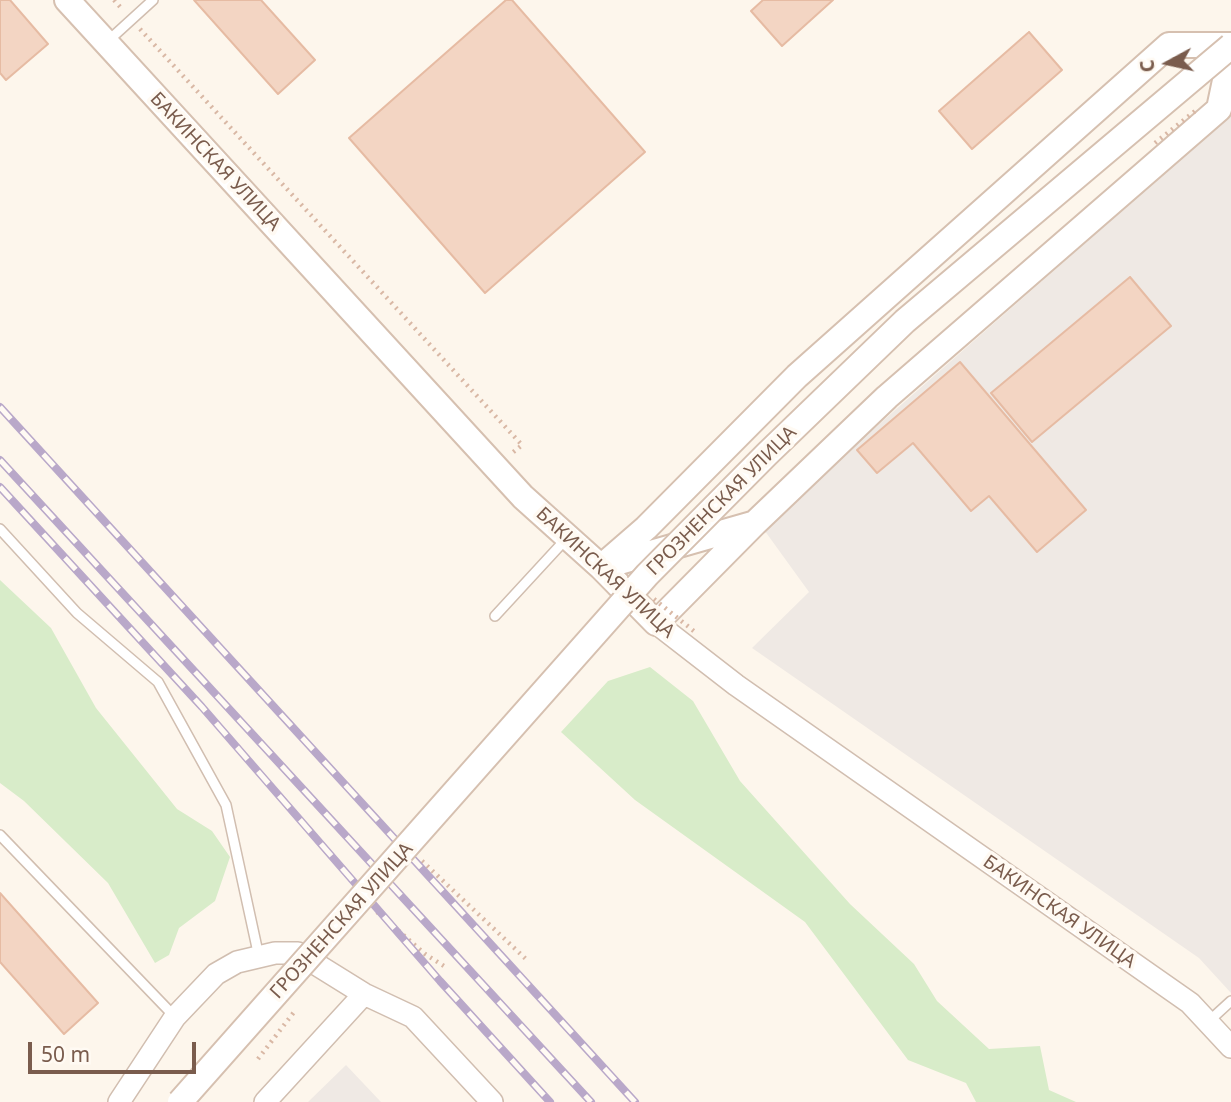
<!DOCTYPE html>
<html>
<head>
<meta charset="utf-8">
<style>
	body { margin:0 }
	#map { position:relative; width:1231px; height:1102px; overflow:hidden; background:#fdf6ec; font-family:"Noto Sans",sans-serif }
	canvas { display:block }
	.north { position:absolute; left:1133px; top:28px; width:70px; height:70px; -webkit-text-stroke:5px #fffaf3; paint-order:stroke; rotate:262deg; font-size:19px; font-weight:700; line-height:28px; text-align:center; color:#7a5c4d }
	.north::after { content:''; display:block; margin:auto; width:24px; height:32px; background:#7a5c4d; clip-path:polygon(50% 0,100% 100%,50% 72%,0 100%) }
	.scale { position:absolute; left:28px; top:1042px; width:168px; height:32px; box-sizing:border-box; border:4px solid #7a5c4d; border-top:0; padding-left:9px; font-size:21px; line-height:24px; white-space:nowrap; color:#7a5c4d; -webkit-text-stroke:5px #fffaf3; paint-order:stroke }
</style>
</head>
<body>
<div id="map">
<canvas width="1231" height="1102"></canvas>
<div class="north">С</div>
<div class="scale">50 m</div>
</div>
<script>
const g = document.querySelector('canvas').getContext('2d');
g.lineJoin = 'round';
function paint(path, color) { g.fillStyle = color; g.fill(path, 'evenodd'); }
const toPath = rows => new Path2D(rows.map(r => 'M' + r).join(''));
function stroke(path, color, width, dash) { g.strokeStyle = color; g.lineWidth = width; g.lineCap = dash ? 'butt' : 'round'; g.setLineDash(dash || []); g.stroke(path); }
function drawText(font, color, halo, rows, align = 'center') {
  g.font = font + ' "Noto Sans",sans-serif'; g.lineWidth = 7; g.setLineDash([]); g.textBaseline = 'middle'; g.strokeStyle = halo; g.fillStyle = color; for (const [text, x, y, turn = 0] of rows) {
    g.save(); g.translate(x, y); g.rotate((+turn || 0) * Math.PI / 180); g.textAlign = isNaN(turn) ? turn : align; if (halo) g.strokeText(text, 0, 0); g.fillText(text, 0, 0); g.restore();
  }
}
const industrial = toPath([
	[1231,115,1231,993,1199,958,752,648,809,592,762,527],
	[346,1065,381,1102,308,1102]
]);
const green = toPath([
	[0,580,51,628,96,708,177,809,212,831,230,857,215,901,179,928,169,955,155,963,108,883,24,801,0,783],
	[650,667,693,701,740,781,850,904,914,964,937,1001,989,1049,1040,1046,1049,1090,1076,1102,976,1102,966,1083,908,1060,805,922,635,800,561,732,608,681]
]);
const building = toPath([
	[0,0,10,0,48,44,6,80,0,73,0,0],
	[194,0,261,0,315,60,278,94,194,0],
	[506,0,512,0,645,152,485,293,349,138,506,0],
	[763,0,833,0,782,46,751,11,763,0],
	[1029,32,1062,70,972,149,939,111,1029,32],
	[1130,277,1171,326,1032,442,991,393,1130,277],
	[960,362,1086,510,1037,552,989,496,971,511,913,443,877,473,857,450,960,362],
	[0,893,98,1003,64,1034,0,962,0,893]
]);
const path = toPath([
	[114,0,122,9],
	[140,29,522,445,511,454],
	[422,861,528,961],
	[377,912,425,954,444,966],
	[258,1059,294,1012]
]);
const service = toPath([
	[108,41,153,0],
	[0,529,77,613,158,682,226,805,259,957],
	[495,616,566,539],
	[0,835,175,1017],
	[1208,1022,1231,1001]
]);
const tertiary = toPath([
	[656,623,736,685,1190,1003,1231,1047],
	[119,1102,175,1017,216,974,237,962,275,953,298,953,364,994,413,1017,492,1102],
	[265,1102,364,994]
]);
const secondary = toPath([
	[67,0,523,497,601,567,656,623,755,523,887,397,1219,109,1231,52],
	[609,565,752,524],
	[601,567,646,528,797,376,1169,45,1231,45]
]);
const rail = toPath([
	[0,407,635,1102],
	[0,460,591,1102],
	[0,487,202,707,440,981,550,1102]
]);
const pathBridge = toPath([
	[1155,143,1195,111],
	[654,599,695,632]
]);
const secondaryBridge = toPath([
	[180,1102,647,575,767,454,905,321,1231,46]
]);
const streetNames = [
	["БАКИНСКАЯ УЛИЦА",215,162,47],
	["ГРОЗНЕНСКАЯ УЛИЦА",722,501,-45],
	["БАКИНСКАЯ УЛИЦА",605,573,43],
	["БАКИНСКАЯ УЛИЦА",1059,912,35],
	["ГРОЗНЕНСКАЯ УЛИЦА",342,921,-48]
];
paint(industrial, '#efe9e4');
paint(green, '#d8ecc9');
paint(building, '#f3d5c3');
stroke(building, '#e6bba3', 2);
stroke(service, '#d1beb0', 12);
stroke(tertiary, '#d1beb0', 24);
stroke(secondary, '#d6c0b0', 28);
stroke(path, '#d9b8a5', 4.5, [2, 5]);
stroke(service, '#fff', 9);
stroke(tertiary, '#fff', 21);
stroke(secondary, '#fff', 24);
stroke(rail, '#b9a8c9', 8);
stroke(rail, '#fffaf3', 5, [16]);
stroke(secondaryBridge, '#d6c0b0', 28, []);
stroke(pathBridge, '#d9b8a5', 4.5, [2, 5]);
stroke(secondaryBridge, '#fff', 24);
drawText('19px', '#7a5c4d', '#fffaf3', streetNames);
</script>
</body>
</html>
